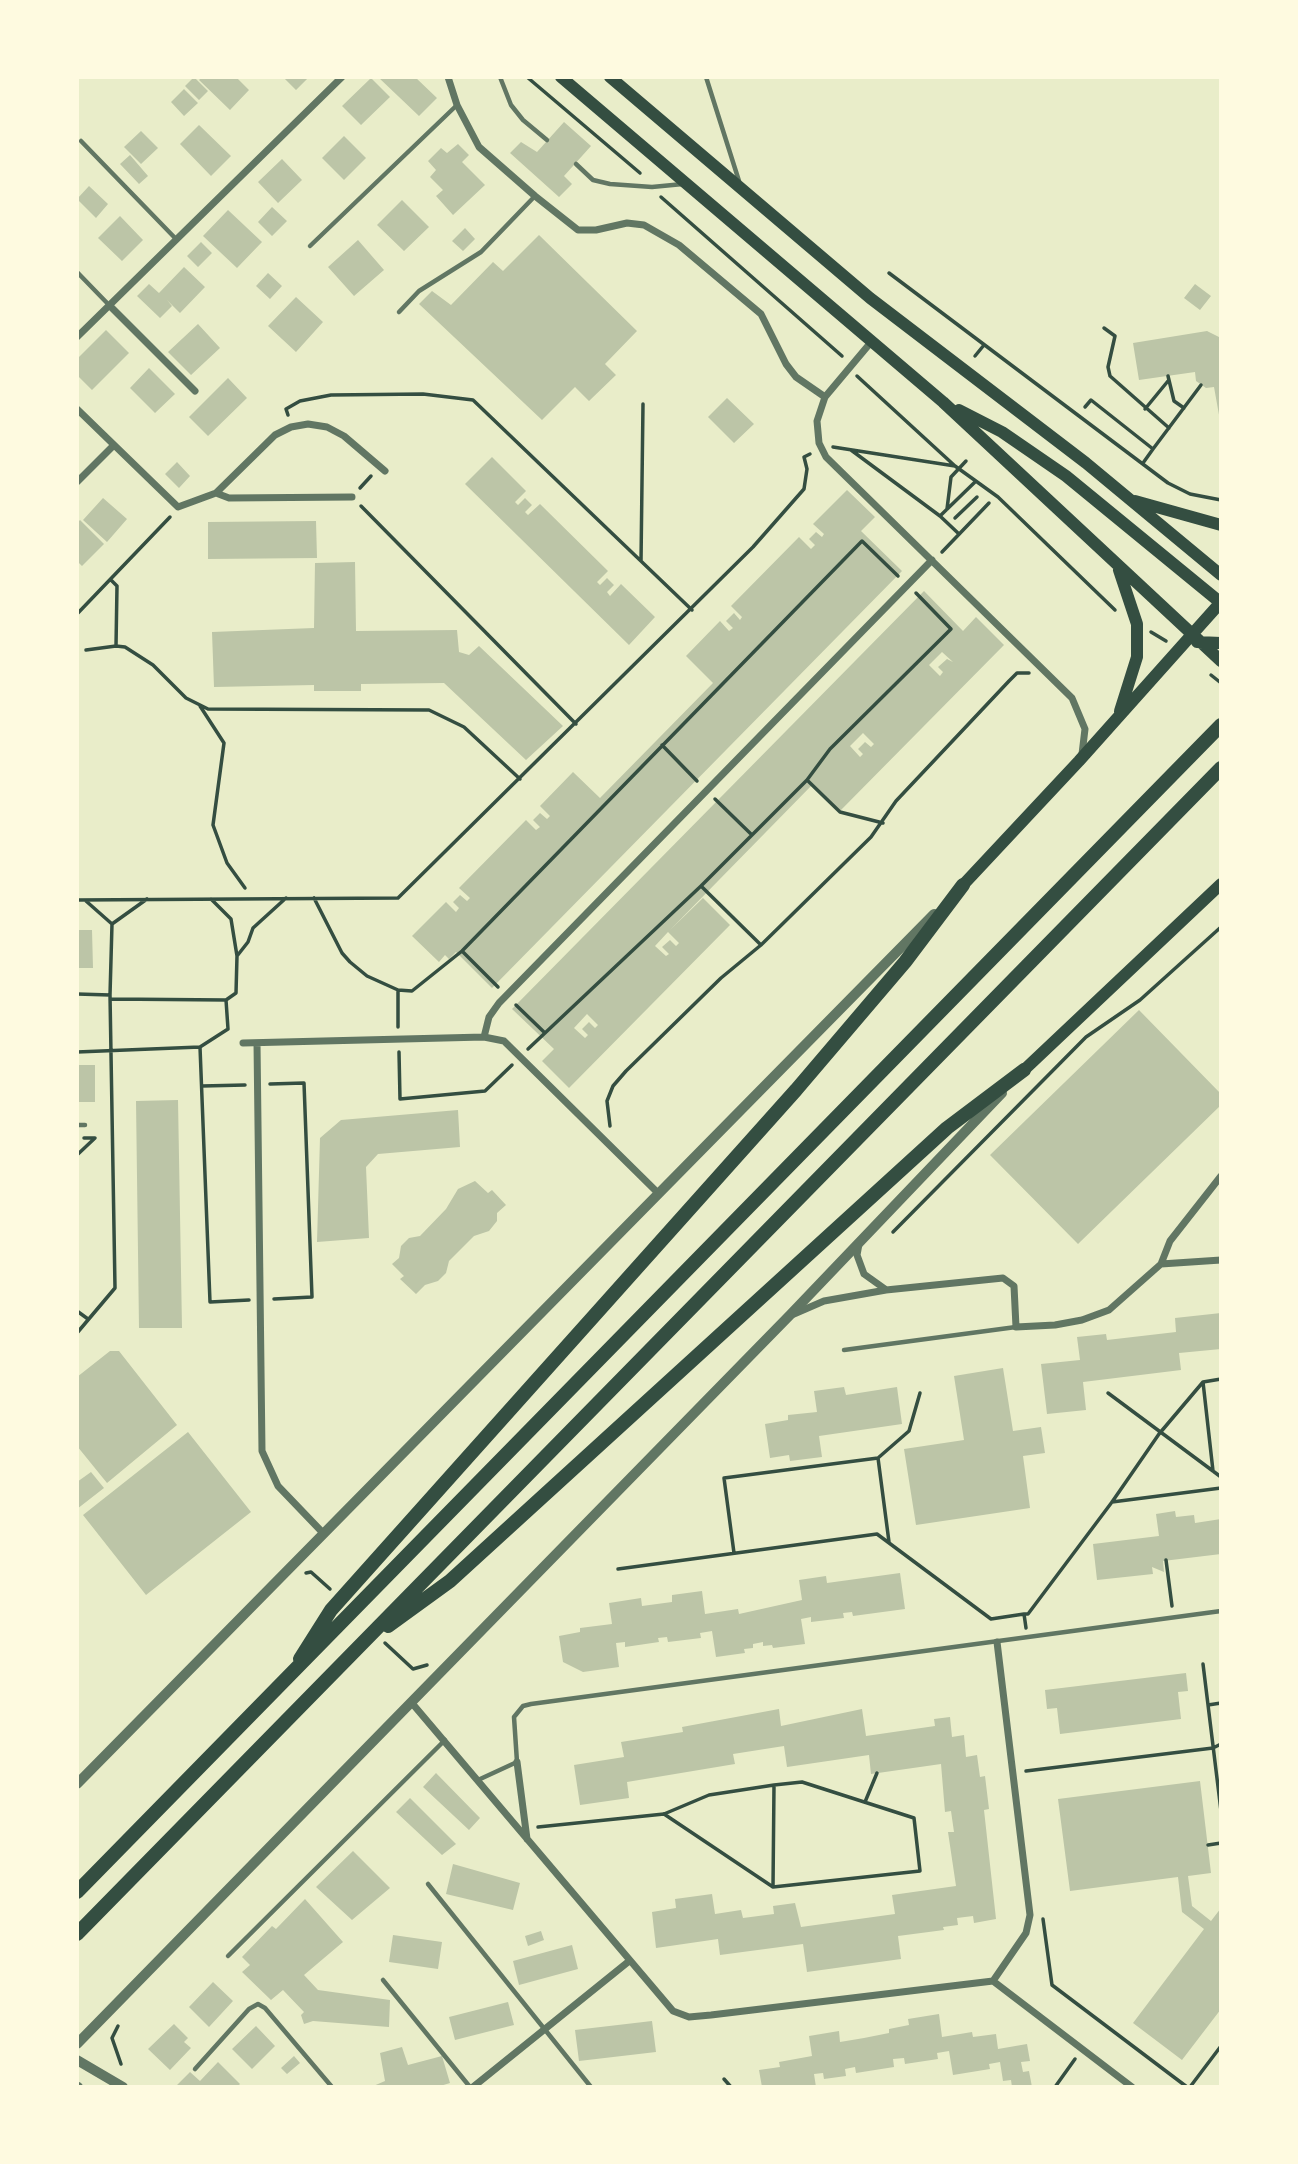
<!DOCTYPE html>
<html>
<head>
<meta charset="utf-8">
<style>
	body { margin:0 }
	#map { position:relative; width:1298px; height:2164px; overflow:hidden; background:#e9edc9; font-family:"Noto Serif",serif }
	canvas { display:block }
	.frame { position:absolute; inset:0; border:79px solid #fefae0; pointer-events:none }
</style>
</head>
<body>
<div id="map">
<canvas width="1298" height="2164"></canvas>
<div class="frame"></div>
</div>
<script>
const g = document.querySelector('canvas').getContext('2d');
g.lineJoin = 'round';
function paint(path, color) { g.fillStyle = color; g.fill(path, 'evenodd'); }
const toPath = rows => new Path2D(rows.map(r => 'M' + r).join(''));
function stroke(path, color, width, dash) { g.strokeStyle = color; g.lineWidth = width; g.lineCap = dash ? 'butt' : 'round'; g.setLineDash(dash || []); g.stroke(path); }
const building = toPath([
	[194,77,208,91,199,100,185,86],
	[202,77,236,77,249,90,230,110,199,80],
	[283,77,309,77,296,90],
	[378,77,415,77,437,98,419,116],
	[371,78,390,97,361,125,342,106],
	[184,89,198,103,184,116,171,102],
	[564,122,591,146,564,176,572,184,559,197,510,153,521,142,537,152],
	[199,125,231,156,211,176,180,144],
	[141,131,158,148,141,164,124,147],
	[344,136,366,158,344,180,322,158],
	[458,144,469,155,462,162,485,185,453,215,436,196,443,190,430,177,436,170,428,161,441,148,447,153],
	[130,155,148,176,139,184,120,164],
	[282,159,302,180,278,203,258,182],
	[89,186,108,204,96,218,77,199],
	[402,200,429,227,404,251,377,225],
	[272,207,287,221,272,236,258,222],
	[228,210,262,242,237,268,203,236],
	[120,216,143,240,122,261,98,238],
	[465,228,475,239,463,251,452,241],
	[539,235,637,331,605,364,616,375,589,401,575,387,542,420,419,304,432,291,451,305,493,262,503,271],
	[358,240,384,270,354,296,328,267],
	[201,242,212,253,198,267,187,256],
	[184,267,205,287,180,313,167,300,172,306,160,318,137,296,149,284,159,293],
	[268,273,282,286,270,299,256,286],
	[1195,284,1211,296,1200,310,1184,298],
	[296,297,323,322,296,352,268,326],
	[198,324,220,348,191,375,168,352],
	[106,330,129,353,92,390,77,375,77,359],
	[1207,331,1221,338,1221,426,1214,387,1206,388,1196,381,1195,372,1139,380,1133,343],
	[149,368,175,394,155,413,130,388],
	[228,378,247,398,208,436,189,417],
	[727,398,754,424,734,443,708,417],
	[492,457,526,491,515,502,518,505,525,498,532,505,525,512,528,515,540,504,608,571,597,582,600,585,607,578,614,585,607,592,610,596,621,584,655,617,629,645,465,484],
	[177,462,190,476,179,488,165,474],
	[847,490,875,517,861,531,902,571,492,988,456,952,449,959,445,955,439,962,412,936,446,902,456,912,459,908,453,902,460,895,467,901,470,898,459,888,526,820,536,830,540,827,533,820,540,813,547,819,550,816,540,806,573,772,600,798,713,683,686,656,720,621,729,631,733,628,726,621,734,613,740,620,742,617,731,606,799,537,811,549,815,545,809,539,816,532,822,537,824,534,813,524],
	[103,498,127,519,107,542,83,520],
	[80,520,104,544,82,566,77,561,77,523],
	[316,521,317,558,208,559,208,522],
	[355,562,356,631,457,630,459,652,469,655,479,646,563,726,526,760,444,683,361,684,361,691,314,691,314,685,214,687,212,632,314,628,315,563],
	[924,591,963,631,976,617,1004,645,840,811,813,784,670,930,703,898,730,925,569,1088,542,1061,554,1049,512,1009],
	[942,652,953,662,947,659,938,667,943,672,940,676,929,665],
	[863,733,874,744,871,747,865,742,858,749,863,754,860,757,850,746],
	[668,932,679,943,676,946,670,940,662,947,669,954,666,956,655,946],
	[587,1014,598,1025,595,1028,589,1022,582,1029,588,1035,585,1038,574,1028],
	[77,930,92,930,93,968,77,968],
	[1139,1010,1221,1094,1221,1105,1078,1244,990,1155],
	[77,1065,95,1065,95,1102,77,1102],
	[178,1100,182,1328,139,1328,136,1101],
	[458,1110,460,1147,378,1154,366,1167,369,1238,317,1242,320,1138,341,1120],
	[475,1181,488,1193,492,1190,506,1205,497,1213,497,1221,489,1231,474,1236,449,1261,446,1273,438,1281,425,1285,416,1294,400,1279,404,1276,392,1264,399,1258,401,1246,409,1238,420,1236,446,1209,458,1189],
	[1221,1313,1221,1349,1179,1353,1181,1370,1083,1382,1086,1410,1047,1414,1041,1364,1080,1360,1077,1337,1106,1334,1107,1340,1176,1332,1175,1318],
	[110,1351,119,1351,177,1425,107,1483,77,1446,77,1377],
	[1003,1368,1013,1431,1041,1427,1045,1453,1023,1456,1030,1508,916,1525,904,1449,964,1440,954,1376],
	[844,1387,846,1395,897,1387,902,1424,819,1436,822,1457,790,1461,789,1455,770,1458,765,1424,788,1420,788,1415,817,1412,814,1391],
	[188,1432,251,1512,146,1595,83,1515],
	[91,1472,104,1488,77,1509,77,1482],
	[1175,1511,1176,1517,1194,1515,1195,1523,1221,1519,1221,1554,1163,1561,1164,1572,1152,1567,1153,1574,1097,1580,1093,1544,1159,1536,1156,1514],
	[900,1573,905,1609,853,1616,852,1612,843,1613,844,1618,811,1622,811,1617,801,1619,805,1644,773,1648,772,1645,763,1646,763,1642,753,1644,753,1648,744,1649,745,1653,716,1657,712,1631,700,1633,701,1638,668,1642,667,1637,658,1638,659,1642,625,1647,625,1642,616,1643,619,1667,583,1672,563,1662,559,1636,580,1632,580,1628,612,1624,609,1603,641,1598,642,1606,672,1602,672,1595,702,1591,705,1614,738,1609,739,1614,802,1600,799,1580,826,1576,827,1583],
	[1186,1673,1188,1691,1178,1692,1181,1719,1060,1734,1057,1708,1047,1709,1045,1690],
	[779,1709,781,1726,862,1709,866,1736,935,1726,934,1719,950,1717,952,1737,964,1735,966,1757,977,1755,980,1777,985,1776,989,1809,984,1810,996,1919,974,1923,973,1916,957,1918,958,1925,943,1927,944,1930,898,1936,901,1959,807,1972,803,1944,720,1955,718,1939,656,1948,652,1912,676,1908,675,1899,712,1894,715,1914,741,1910,743,1918,774,1914,773,1906,795,1903,801,1927,895,1914,892,1895,956,1886,948,1832,954,1832,951,1811,945,1812,941,1764,871,1774,869,1755,787,1767,784,1746,733,1754,735,1764,627,1782,629,1798,580,1805,574,1765,624,1757,621,1742,683,1732,682,1727],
	[436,1773,480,1818,469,1830,423,1787],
	[1200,1781,1211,1873,1188,1876,1192,1906,1211,1921,1221,1908,1221,2009,1182,2060,1133,2023,1204,1929,1182,1912,1178,1877,1070,1891,1058,1799],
	[410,1798,456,1844,442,1855,396,1812],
	[353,1851,390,1888,352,1920,316,1887],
	[453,1864,520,1883,513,1910,446,1894],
	[305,1899,343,1942,304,1975,318,1990,390,2000,389,2027,313,2021,304,2024,301,2015,304,2012,283,1990,271,2000,242,1972,250,1965,242,1957,272,1926,276,1929],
	[541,1931,544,1940,528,1946,525,1936],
	[393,1935,442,1942,438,1969,389,1962],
	[572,1945,578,1969,519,1985,513,1961],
	[213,1982,233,2001,209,2027,189,2007],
	[508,2002,514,2025,455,2040,449,2017],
	[939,2014,942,2037,972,2032,973,2037,996,2034,998,2049,1027,2044,1030,2061,1021,2062,1023,2072,1029,2071,1032,2087,1012,2087,1011,2080,1003,2081,1000,2062,989,2064,990,2069,953,2075,949,2051,937,2053,938,2059,905,2064,904,2058,893,2059,894,2067,856,2073,855,2067,845,2069,846,2076,824,2079,823,2073,814,2074,816,2087,762,2087,759,2070,780,2067,779,2062,812,2056,809,2036,839,2031,840,2042,864,2038,889,2033,889,2029,909,2025,908,2019],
	[652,2021,656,2052,579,2061,575,2030],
	[174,2024,188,2038,184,2042,191,2048,170,2070,148,2049],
	[256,2026,275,2046,252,2069,232,2049],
	[402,2047,408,2065,442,2056,450,2083,437,2087,371,2087,385,2081,380,2053],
	[294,2056,300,2063,287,2074,281,2068],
	[218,2062,240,2084,237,2087,175,2087,190,2072,200,2081]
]);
const path = toPath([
	[527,77,640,173],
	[661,197,842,356],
	[889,273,1168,483,1190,494,1221,500],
	[1104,328,1115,336,1108,367,1110,376,1169,428],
	[975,356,984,345],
	[857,376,955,466,998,497,1115,610],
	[1168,376,1174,401,1184,408],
	[1085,407,1091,400,1153,449,1143,463],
	[1145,409,1168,381],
	[288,415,286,409,300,401,331,395,423,394,473,400,692,610],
	[833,447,955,466],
	[1153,449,1201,385],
	[851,450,940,516,959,534],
	[360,488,371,476],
	[361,506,576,724],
	[947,509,951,477,966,461],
	[940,516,975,482],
	[955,518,977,497],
	[942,552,989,503],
	[641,561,643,404],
	[111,580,117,586,116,646,125,647,153,665,186,698,208,709,429,710,464,727,520,779],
	[77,614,170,517],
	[1151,632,1166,641],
	[86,650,116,646],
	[1211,675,1221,683],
	[200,706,224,743,213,825,227,863,245,888],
	[662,745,697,781],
	[807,780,840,812,883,823],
	[715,799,752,835],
	[701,886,761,945],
	[314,898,342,953,350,962,367,976,398,990,412,991,462,951,862,541,898,576],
	[211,899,231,919,237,956],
	[77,900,398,898,753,547,804,489,807,469,804,457,810,454],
	[112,924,147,899],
	[462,951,498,987],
	[398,990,398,1027],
	[77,994,110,995,112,924,86,901],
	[226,1000,236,993,237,956,248,942,253,928,286,898],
	[516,1005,545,1033],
	[200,1047,210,1302,249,1300],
	[528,1049,701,886,807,780,830,749,951,629,916,593],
	[77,1052,200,1047,228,1029,226,1000,110,999],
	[399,1052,400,1099,485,1091,512,1065],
	[270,1084,304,1083,312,1297,274,1299],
	[202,1086,245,1085],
	[610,1126,607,1101,613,1086,626,1071,721,978,761,945,871,837,896,801,1009,681,1017,673,1029,673],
	[77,1155,95,1138,84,1138],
	[893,1232,1086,1037,1140,1000,1221,927],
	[77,1311,88,1319],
	[77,1333,115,1288,110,995],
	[1203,1382,1213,1471],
	[1108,1393,1221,1477],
	[878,1458,889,1542],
	[1112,1502,1221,1488],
	[734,1553,724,1478,878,1458,909,1431,920,1393],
	[1166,1560,1172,1606],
	[618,1569,877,1534,991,1619,1024,1614],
	[306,1573,311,1572,330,1589],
	[1026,1628,1024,1614,1028,1614,1112,1502,1159,1434,1203,1382,1221,1379],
	[385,1643,413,1669,427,1665],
	[1203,1664,1221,1811],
	[1208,1705,1221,1703],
	[1026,1771,1213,1748,1221,1744],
	[865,1802,877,1773],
	[664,1814,773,1887],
	[538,1827,664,1814,709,1795,774,1785,802,1782,914,1818,920,1871,773,1887,774,1785],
	[1208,1845,1221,1843],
	[1043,1919,1052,1985,1187,2087],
	[118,2026,112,2038,121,2064],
	[724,2079,731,2087],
	[1055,2087,1075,2059],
	[1190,2087,1221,2046]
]);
const service = toPath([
	[500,77,511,105,523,120,547,140],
	[706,77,739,181],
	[81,141,176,239],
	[576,164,593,180,610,184,652,187,683,184],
	[310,246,457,105],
	[77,272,109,305],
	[399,312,419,291,481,252,535,196],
	[77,1125,85,1125],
	[844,1350,1016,1327],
	[478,1780,517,1762,514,1717,523,1706,531,1704,1221,1611],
	[428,1884,591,2087],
	[228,1956,445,1740],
	[383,1980,470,2087],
	[195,2069,249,2009,258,2004,265,2008,332,2087]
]);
const minor = toPath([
	[448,77,457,105,479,147,535,196,578,230,596,230,627,223,644,225,679,245,761,314,786,364,796,377,825,397,872,341],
	[109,305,195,391],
	[77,337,342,77],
	[825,397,817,421,819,443,826,457,1072,698,1085,729,1082,754],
	[77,409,178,507,216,493,229,498,352,497],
	[77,482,114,445],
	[216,493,275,435,291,427,308,424,327,427,344,436,385,471],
	[243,1043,484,1037],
	[257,1043,262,1451,278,1486,324,1534],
	[658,1193,504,1041,484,1037,489,1017,499,1003,932,560],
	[859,1244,857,1255,864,1274,885,1289],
	[1161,1264,1170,1241,1221,1176],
	[794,1314,824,1301,886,1290,1003,1278,1014,1286,1016,1327,1055,1325,1082,1320,1109,1310,1161,1264,1221,1260],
	[411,1702,673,2011,689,2017,711,2015,993,1981,1132,2087],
	[517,1762,527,1839],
	[993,1981,1026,1933,1030,1915,997,1642],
	[473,2087,628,1962]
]);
const tertiary = toPath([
	[77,1784,934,914],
	[77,2044,790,1315,1002,1093],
	[77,2060,123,2087],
	[77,2087,78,2087]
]);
const primary = toPath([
	[561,77,943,402,1221,661],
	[610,77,870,298,1086,463,1221,575],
	[959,410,1002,432,1066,476,1221,603],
	[1135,501,1221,525],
	[1119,570,1137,624,1137,657,1120,711],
	[1197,642,1221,643],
	[963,885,1079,761,1221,602],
	[1024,1070,1221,884]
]);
const trunk = toPath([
	[388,1626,450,1581,947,1128,1024,1070],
	[300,1659,331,1610,796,1090,905,962,963,885],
	[77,1892,1221,725],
	[77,1934,1221,768]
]);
paint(building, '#bcc5a7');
stroke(path, '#344e41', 3.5);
stroke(service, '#617663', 4.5);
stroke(minor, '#617663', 7);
stroke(tertiary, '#617663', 10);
stroke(primary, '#344e41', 12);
stroke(trunk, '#344e41', 14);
</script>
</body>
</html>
